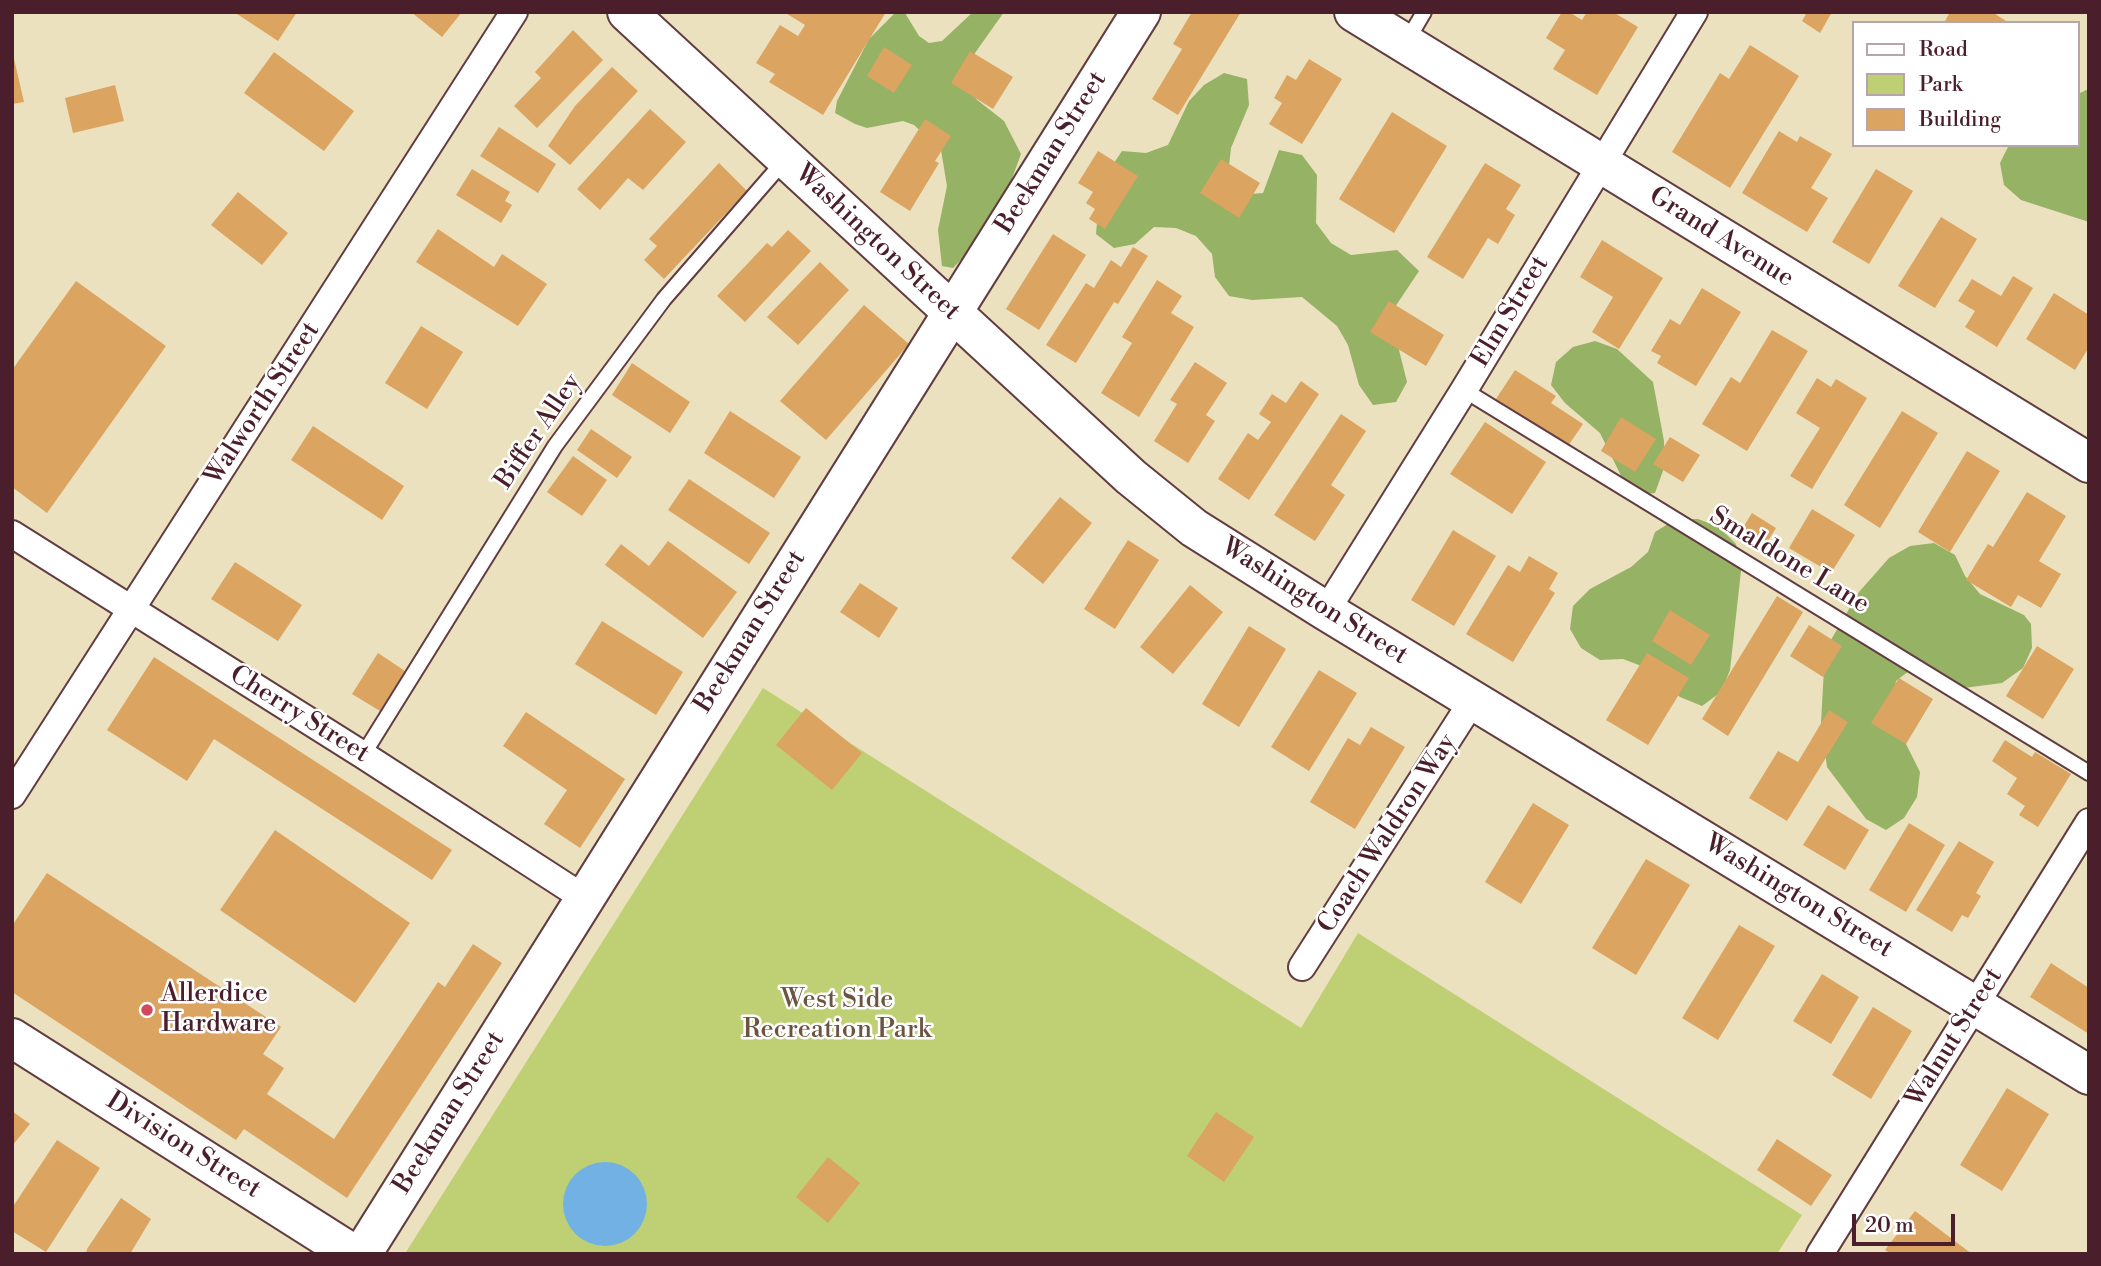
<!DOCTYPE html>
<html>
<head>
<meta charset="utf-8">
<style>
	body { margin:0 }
	#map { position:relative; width:2101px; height:1266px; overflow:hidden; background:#ebe1bf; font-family:"Libre Bodoni",serif }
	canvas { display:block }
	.frame { position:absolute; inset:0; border:14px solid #4a1f2b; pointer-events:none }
	.legend { position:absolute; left:1852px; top:21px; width:228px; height:126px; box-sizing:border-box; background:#fff; border:2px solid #b7a5aa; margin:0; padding:9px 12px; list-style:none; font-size:21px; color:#4a1f2b }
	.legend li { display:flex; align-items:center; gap:14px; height:35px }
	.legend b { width:35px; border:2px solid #b7a5aa }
	.scale { position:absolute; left:1852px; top:1214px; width:103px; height:32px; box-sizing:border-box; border:4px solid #4a1f2b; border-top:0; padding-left:9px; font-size:21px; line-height:24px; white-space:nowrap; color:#4a1f2b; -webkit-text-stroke:5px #fff; paint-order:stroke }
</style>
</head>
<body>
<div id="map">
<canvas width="2101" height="1266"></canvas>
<div class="frame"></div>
<ul class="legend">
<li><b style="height:9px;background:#fff"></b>Road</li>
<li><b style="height:19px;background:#bed073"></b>Park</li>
<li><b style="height:19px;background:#dba460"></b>Building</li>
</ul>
<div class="scale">20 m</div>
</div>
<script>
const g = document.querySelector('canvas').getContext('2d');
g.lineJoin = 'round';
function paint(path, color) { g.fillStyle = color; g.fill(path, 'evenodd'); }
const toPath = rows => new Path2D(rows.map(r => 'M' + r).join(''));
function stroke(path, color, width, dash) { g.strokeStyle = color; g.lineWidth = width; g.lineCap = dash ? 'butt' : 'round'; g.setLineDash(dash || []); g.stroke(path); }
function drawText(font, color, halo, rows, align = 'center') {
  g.font = font + ' "Libre Bodoni",serif'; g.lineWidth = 5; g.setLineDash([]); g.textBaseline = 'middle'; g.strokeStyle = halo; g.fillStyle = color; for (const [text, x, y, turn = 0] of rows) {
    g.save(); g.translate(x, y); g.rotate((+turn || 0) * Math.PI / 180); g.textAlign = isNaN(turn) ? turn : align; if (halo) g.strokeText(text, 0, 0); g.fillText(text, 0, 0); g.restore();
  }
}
const green = toPath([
	[763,688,1301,1028,1358,933,1802,1215,1777,1254,408,1254,406,1252]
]);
const forest = toPath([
	[973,12,1004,12,975,53,968,76,976,99,1004,121,1021,154,1000,211,989,231,953,268,942,266,938,230,947,186,941,150,914,125,903,121,867,128,855,124,835,113,837,101,869,39,894,14,905,13,919,36,929,43,942,41],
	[1224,73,1247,79,1249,105,1231,148,1228,174,1239,195,1263,193,1279,150,1302,155,1317,175,1316,223,1331,243,1351,255,1397,250,1419,271,1393,310,1395,334,1407,382,1396,402,1373,405,1359,385,1348,345,1337,326,1302,297,1252,300,1229,296,1215,277,1212,254,1196,236,1176,228,1154,227,1135,244,1114,248,1096,234,1098,211,1110,169,1122,151,1146,153,1168,145,1189,101,1204,85],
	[2086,90,2089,91,2089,222,2021,200,2004,185,2000,163,2009,145,2078,145,2078,94],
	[1595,341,1617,349,1653,382,1664,441,1664,468,1655,493,1631,496,1600,433,1565,403,1551,385,1556,362,1573,347],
	[1676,519,1698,519,1719,527,1736,544,1741,571,1730,670,1721,692,1702,706,1680,697,1644,667,1623,659,1600,660,1581,648,1570,629,1573,606,1590,589,1631,567,1648,552,1655,532],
	[1934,543,1955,555,1965,576,1980,594,2024,615,2031,624,2032,648,2023,668,2002,683,1956,689,1914,667,1896,681,1893,706,1899,730,1920,772,1917,797,1904,818,1886,830,1866,819,1827,767,1821,723,1825,650,1859,592,1889,558,1910,546]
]);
const water = toPath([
	'563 1204a42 42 0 1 1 84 0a42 42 0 1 1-84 0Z'
]);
const building = toPath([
	[234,12,297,12,278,41],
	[411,12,462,12,442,37],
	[784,12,886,12,823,115,769,82,775,74,756,63,780,25,798,36,805,25],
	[1192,12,1241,12,1178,115,1152,99,1182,49,1173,44],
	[1562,12,1569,12,1582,20,1587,12,1613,12,1638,27,1597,95,1553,69,1565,50,1546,38],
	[1803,12,1832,12,1820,33,1802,21,1806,14],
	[1950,12,1992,12,2006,21,2004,23,1944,23],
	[573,30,603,60,537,128,514,106,541,78,535,72],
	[1750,45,1799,76,1730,188,1672,152,1720,73,1729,79],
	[884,47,912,65,894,93,867,76],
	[12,50,24,102,12,104],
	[970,51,1013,77,993,109,951,83],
	[274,52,354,111,324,151,244,93],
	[1309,59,1342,79,1302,144,1269,124,1282,103,1274,98,1287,75,1296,80],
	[612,67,638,91,570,165,548,146,575,106],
	[115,85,124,121,73,133,65,98],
	[650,109,686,142,643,190,628,178,600,210,577,189],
	[1392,112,1447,146,1394,233,1339,199],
	[925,119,951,136,935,161,939,163,910,211,880,192],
	[499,127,556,164,538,193,480,156],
	[1779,131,1797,142,1800,136,1832,154,1811,188,1828,198,1807,232,1742,193],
	[1098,151,1138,176,1105,229,1089,219,1095,209,1086,203,1093,192,1078,183],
	[1221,159,1260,183,1239,218,1200,193],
	[719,163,747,191,664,279,644,260,657,246,649,239],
	[1485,163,1521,185,1506,209,1515,215,1498,244,1488,238,1463,279,1427,257],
	[472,169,510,192,505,201,512,205,501,223,456,195],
	[1876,169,1913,191,1869,264,1832,242],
	[238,192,288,233,262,265,211,225],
	[1941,217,1977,239,1935,308,1898,286],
	[438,229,494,267,502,254,547,284,518,326,416,262],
	[788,230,811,251,745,322,717,296,767,243,772,247],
	[1053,234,1086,255,1039,330,1006,309],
	[1602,240,1663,278,1619,349,1592,332,1613,297,1580,277],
	[1133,247,1148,256,1118,304,1114,302,1076,363,1046,345,1086,283,1094,288,1111,260,1121,267],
	[820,262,849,290,798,345,767,317],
	[2013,276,2033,288,1997,347,1965,327,1975,311,1958,301,1972,279,2001,296],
	[1157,280,1182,296,1171,313,1194,327,1139,417,1101,393,1132,343,1122,337],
	[76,281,166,346,47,513,12,487,12,370],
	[1702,288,1741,312,1696,386,1657,363,1661,356,1651,351,1670,319,1680,325],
	[2054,293,2089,315,2089,347,2075,370,2026,339],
	[1389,301,1444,335,1426,366,1370,332],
	[864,305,909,344,826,440,780,401],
	[421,326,463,352,427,409,385,383],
	[1772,330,1808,351,1747,451,1702,424,1731,377,1740,383],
	[1195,362,1227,383,1206,415,1215,421,1188,463,1154,441,1177,404,1170,400],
	[632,363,690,402,670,433,612,395],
	[1515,370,1556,396,1551,403,1583,424,1568,446,1496,399],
	[1817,378,1831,387,1836,379,1867,398,1812,489,1790,476,1820,428,1796,413],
	[1301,381,1319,394,1249,500,1218,479,1248,433,1258,440,1271,422,1259,414,1272,394,1286,403],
	[730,411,801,457,774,498,704,453],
	[1902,411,1938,433,1880,528,1844,505],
	[1341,414,1366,431,1331,485,1345,495,1315,541,1274,515],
	[1621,417,1656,439,1635,472,1601,451],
	[1485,422,1546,462,1512,514,1450,474],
	[313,426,404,486,382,520,291,460],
	[591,429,632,457,617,478,577,450],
	[1670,437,1700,455,1683,482,1653,464],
	[1967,451,2000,471,1950,552,1918,532],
	[573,456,607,480,582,516,547,492],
	[689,479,770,533,749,564,668,510],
	[2027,492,2066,516,2039,561,2061,574,2041,608,2018,595,2011,607,1966,580,1988,544,1993,547],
	[1060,497,1092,523,1043,584,1011,558],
	[1812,509,1855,535,1831,573,1789,548],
	[1752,513,1776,528,1761,552,1737,537],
	[1453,530,1496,556,1454,626,1411,600],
	[1128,540,1159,560,1115,629,1084,609],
	[668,541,737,592,703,638,605,565,621,544,649,566],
	[1529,556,1558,573,1549,589,1555,593,1513,662,1466,634,1508,565,1520,572],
	[235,562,302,605,278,641,211,599],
	[860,583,898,608,879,638,840,612],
	[1190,585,1223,612,1173,674,1140,647],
	[1777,596,1803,612,1728,736,1702,719],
	[1670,610,1710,635,1691,665,1652,641],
	[602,621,683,672,656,715,575,664],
	[1809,625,1842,646,1823,677,1790,656],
	[1249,626,1286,649,1239,727,1202,704],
	[2037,646,2074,669,2043,719,2006,696],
	[378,653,405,671,380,711,352,694],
	[1647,653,1689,678,1648,745,1606,720],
	[154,657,452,850,432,880,214,739,187,781,107,730],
	[1319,670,1357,693,1309,771,1271,747],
	[1899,678,1933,699,1906,744,1871,723],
	[806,708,862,753,832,790,776,745],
	[1829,710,1848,722,1787,821,1749,798,1778,751,1798,762],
	[526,712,625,779,580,848,544,824,567,790,503,746],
	[1371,727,1405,747,1355,829,1310,802,1348,738,1360,745],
	[2005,740,2032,757,2035,752,2071,774,2038,827,2019,815,2025,806,2007,794,2017,778,1992,761],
	[1533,803,1569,825,1521,904,1485,882],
	[1828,805,1869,830,1845,870,1803,845],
	[1909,823,1945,845,1906,912,1869,890],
	[275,830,410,923,355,1003,220,910],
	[1959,841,1994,862,1976,893,1981,896,1968,918,1962,915,1952,932,1916,910],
	[1646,859,1690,885,1636,975,1592,948],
	[47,873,281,1027,263,1054,284,1068,267,1094,334,1139,438,982,445,987,473,944,502,963,347,1198,244,1129,236,1140,12,992,12,926],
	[1739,925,1775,946,1718,1040,1682,1018],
	[2051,963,2089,988,2089,1034,2030,997],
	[1822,974,1859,997,1831,1044,1793,1021],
	[1873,1007,1912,1031,1871,1099,1832,1075],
	[2007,1088,2049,1114,2002,1191,1960,1165],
	[12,1111,30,1124,12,1146],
	[1216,1112,1254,1137,1224,1182,1187,1156],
	[1777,1139,1832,1175,1811,1206,1757,1170],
	[57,1140,100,1168,46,1252,12,1231,12,1208],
	[828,1157,860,1183,828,1223,796,1197],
	[121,1198,151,1219,130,1254,86,1254,87,1249],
	[1915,1211,1972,1254,1891,1254,1885,1250]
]);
const lane = toPath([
	[1407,41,1424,12],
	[1464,390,2089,773],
	[363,755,555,446,664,299,784,161]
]);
const street = toPath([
	[12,534,363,755,584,898],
	[1326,611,1464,390,1694,12],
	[12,795,514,12],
	[1302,967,1473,700],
	[1820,1254,2089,822]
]);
const secondary = toPath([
	[1354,12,2089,463],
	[12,1038,353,1254],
	[362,1254,1141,12]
]);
const highway = toPath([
	[627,12,1131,477,1194,528,1326,611,2089,1075]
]);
const markers = [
	[147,1010,7,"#d1495b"]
];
const streetNames = [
	["Beekman Street",1052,153,-58],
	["Grand Avenue",1721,238,32],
	["Washington Street",877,243,43],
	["Elm Street",1511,312,-59],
	["Walworth Street",263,404,-57],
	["Biffer Alley",539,432,-56],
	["Smaldone Lane",1789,561,31],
	["Washington Street",1314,602,32],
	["Beekman Street",751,632,-58],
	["Cherry Street",299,715,32],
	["Coach Waldron Way",1388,834,-57],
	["Washington Street",1798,897,31],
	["Walnut Street",1955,1038,-58],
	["Beekman Street",450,1113,-58],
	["Division Street",183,1146,32]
];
const poiNames = [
	["Allerdice",161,995],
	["Hardware",161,1025]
];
const parkNames = [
	["West Side",837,1001],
	["Recreation Park",837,1031]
];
paint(green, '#bed073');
paint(forest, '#96b265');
paint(water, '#71b1e4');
paint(building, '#dba460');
stroke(lane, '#623c41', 18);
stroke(street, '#623c41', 30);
stroke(secondary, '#623c41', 42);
stroke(highway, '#623c41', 42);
stroke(lane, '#fff', 14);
stroke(street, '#fff', 26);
stroke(secondary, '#fff', 38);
stroke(highway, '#fff', 38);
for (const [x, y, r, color] of markers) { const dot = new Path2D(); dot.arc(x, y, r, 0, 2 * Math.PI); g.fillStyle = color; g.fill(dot); stroke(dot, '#fff', 2.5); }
drawText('26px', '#4a1f2b', '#fff', streetNames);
drawText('26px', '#4a1f2b', '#fff', poiNames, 'left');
drawText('26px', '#6d5441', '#fff', parkNames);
</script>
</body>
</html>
